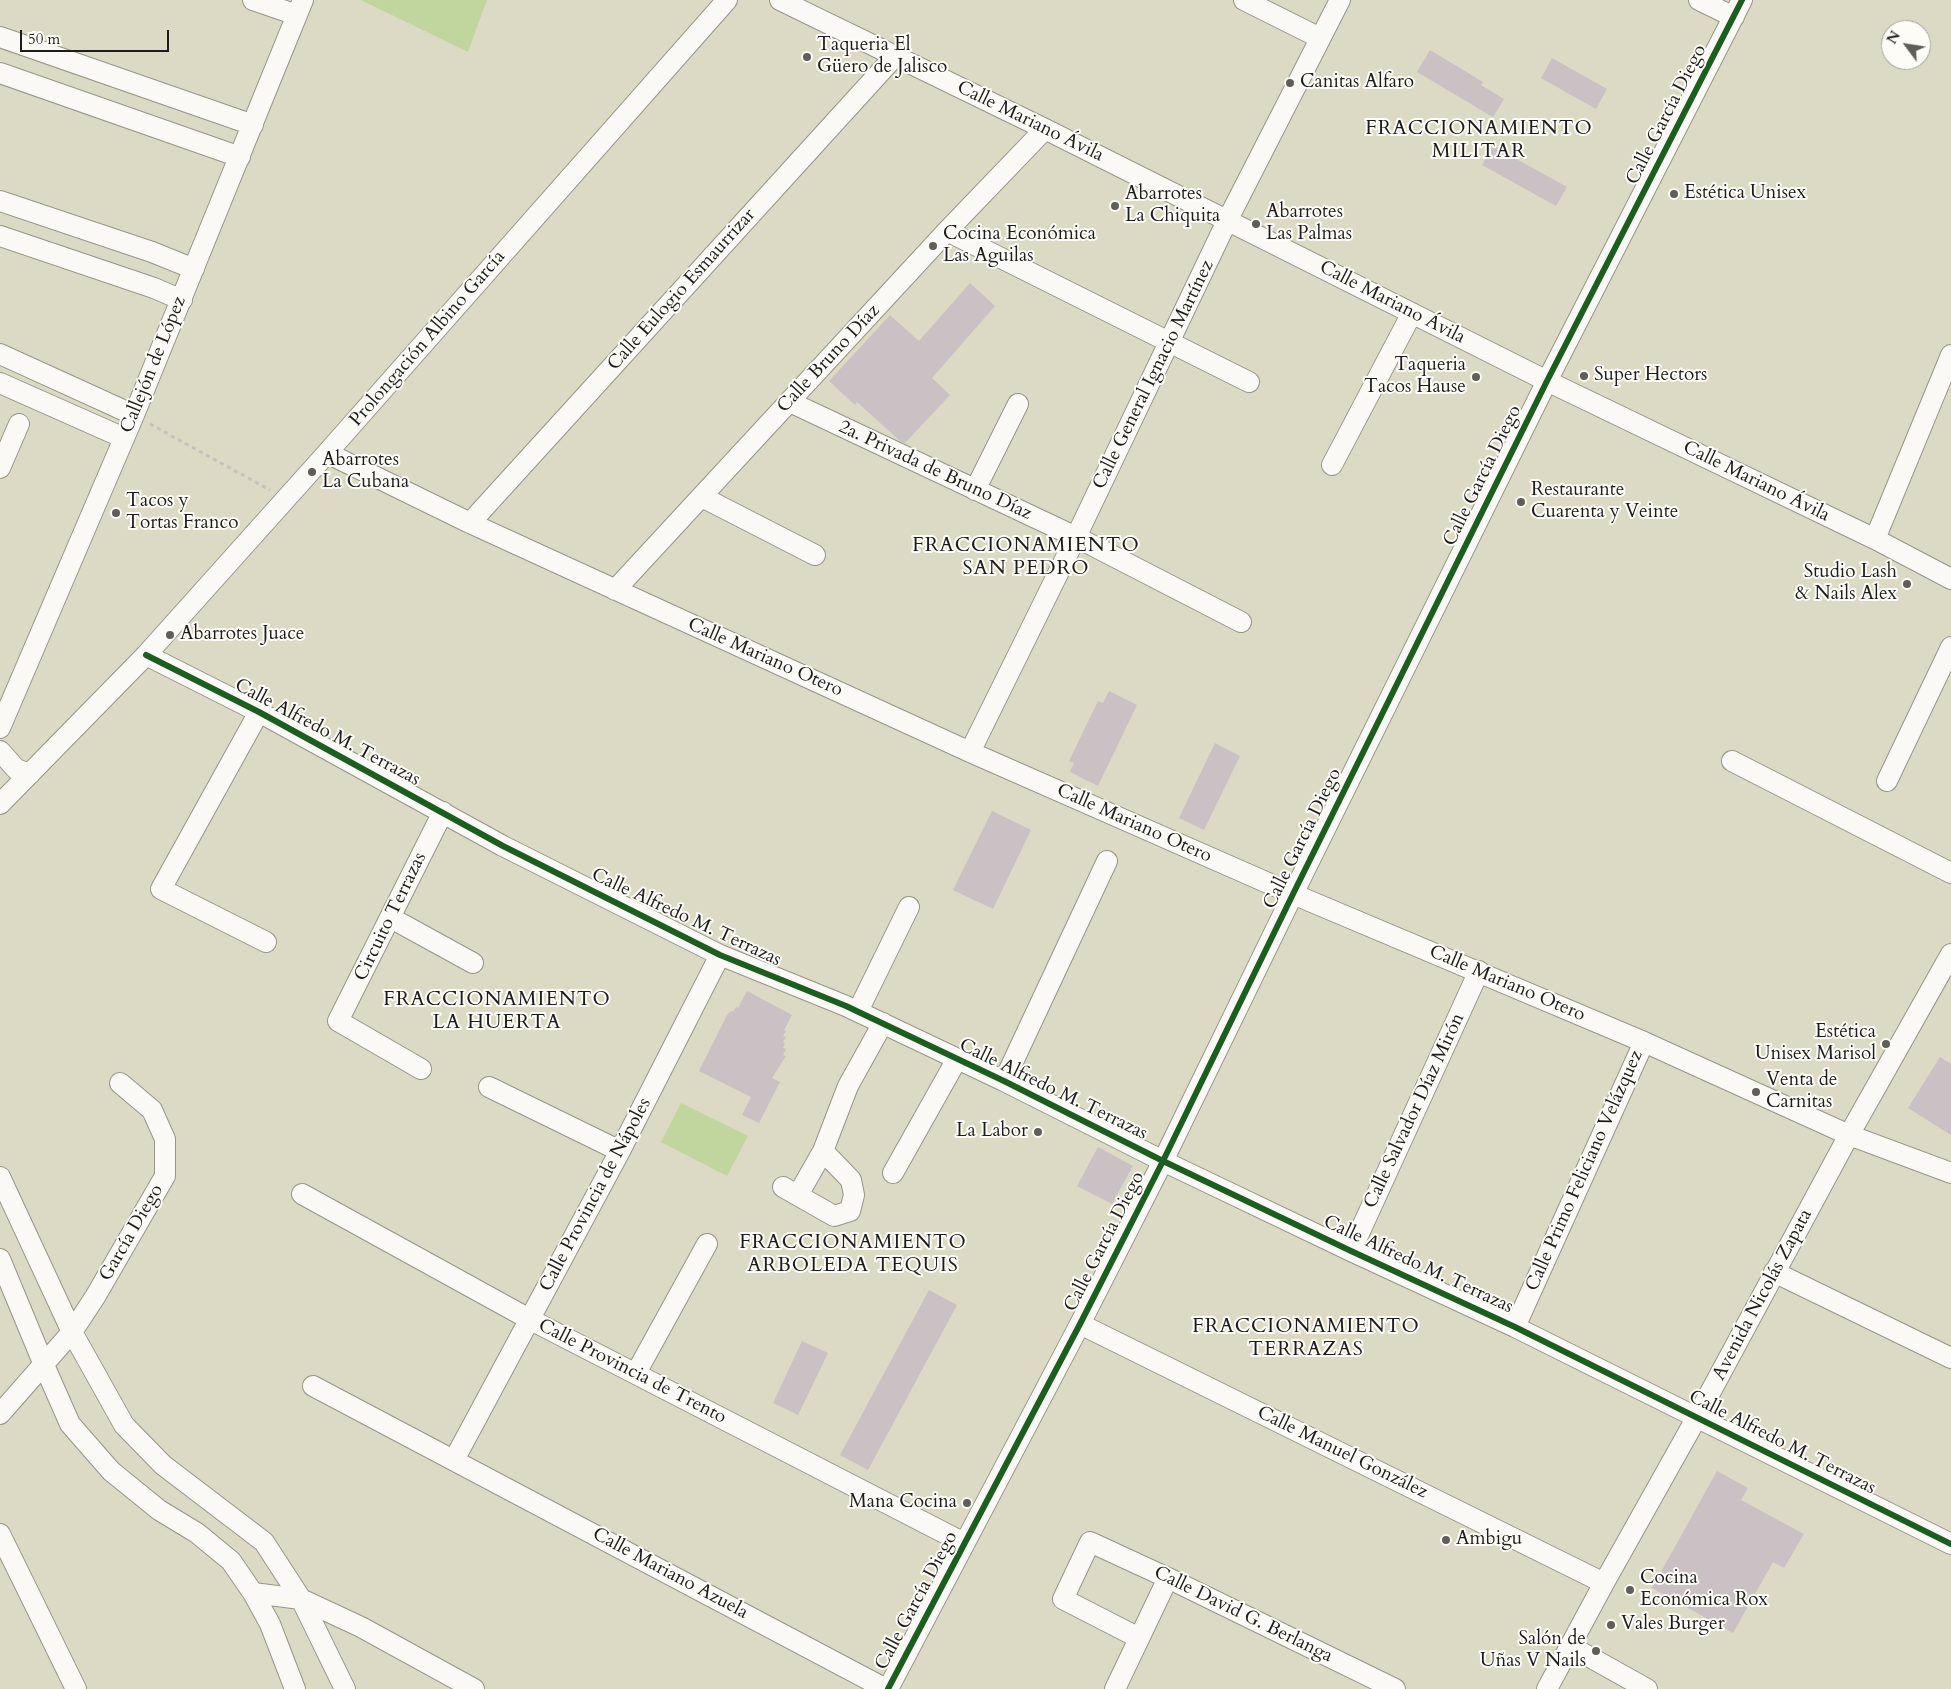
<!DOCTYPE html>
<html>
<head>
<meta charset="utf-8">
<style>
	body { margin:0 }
	#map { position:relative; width:1951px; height:1689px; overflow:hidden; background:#dcd9c4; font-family:Cardo,serif }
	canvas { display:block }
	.north { position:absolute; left:1881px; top:20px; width:50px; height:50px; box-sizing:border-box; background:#fdfcf7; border:1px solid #a3a29f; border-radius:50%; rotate:301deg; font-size:14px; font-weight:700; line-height:20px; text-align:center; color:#1c1c1c }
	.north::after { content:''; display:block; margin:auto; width:18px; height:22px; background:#5f5e57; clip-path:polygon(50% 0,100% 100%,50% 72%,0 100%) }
	.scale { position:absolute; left:20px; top:30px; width:149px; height:22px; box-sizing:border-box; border:2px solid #1c1c1c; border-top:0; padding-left:6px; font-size:15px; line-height:18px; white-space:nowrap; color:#1c1c1c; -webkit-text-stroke:4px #fdfcf7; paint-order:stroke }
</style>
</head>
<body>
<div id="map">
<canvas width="1951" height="1689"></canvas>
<div class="north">N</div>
<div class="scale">50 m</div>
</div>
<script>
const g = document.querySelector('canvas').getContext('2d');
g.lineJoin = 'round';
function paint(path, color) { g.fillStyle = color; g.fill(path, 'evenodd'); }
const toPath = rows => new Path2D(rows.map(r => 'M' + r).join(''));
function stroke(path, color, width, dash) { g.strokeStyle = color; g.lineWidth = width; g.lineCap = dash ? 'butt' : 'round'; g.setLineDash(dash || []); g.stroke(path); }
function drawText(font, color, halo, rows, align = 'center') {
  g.font = font + ' Cardo,serif'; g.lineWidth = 4; g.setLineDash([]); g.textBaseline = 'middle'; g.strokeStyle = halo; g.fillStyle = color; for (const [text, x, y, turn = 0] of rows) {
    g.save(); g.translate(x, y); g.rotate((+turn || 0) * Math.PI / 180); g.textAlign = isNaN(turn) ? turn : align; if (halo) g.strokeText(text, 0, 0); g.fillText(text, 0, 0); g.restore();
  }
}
const green = toPath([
	[361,0,487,0,468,52],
	[681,1103,748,1136,727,1176,661,1142]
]);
const building = toPath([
	[1430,50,1483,82,1481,85,1504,99,1493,117,1417,72],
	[1552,58,1607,89,1596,109,1541,78],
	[1493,146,1567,187,1556,206,1482,165],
	[970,283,995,306,932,378,950,395,905,443,900,441,857,402,855,405,829,381,890,315,919,341],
	[1109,691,1137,705,1098,786,1070,772,1074,763,1069,761,1098,701,1103,703],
	[1215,743,1240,756,1204,830,1179,818],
	[992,811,1031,830,993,909,953,890],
	[747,991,792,1015,784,1030,786,1031,783,1036,786,1037,783,1042,785,1043,783,1048,786,1049,783,1055,786,1056,772,1078,780,1082,759,1123,742,1115,751,1097,699,1071,727,1015,731,1011,733,1012,736,1007,738,1008],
	[1940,1057,1951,1064,1951,1135,1908,1108],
	[1098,1147,1133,1166,1112,1204,1077,1186],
	[929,1290,957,1305,868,1470,840,1455],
	[802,1341,828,1353,798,1415,773,1403],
	[1717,1471,1748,1488,1741,1500,1804,1534,1784,1568,1773,1562,1733,1633,1652,1588]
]);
const path = toPath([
	[150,424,270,490]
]);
const minor = toPath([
	[253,0,297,15],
	[780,0,1045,129,1547,381,1875,539,1951,579],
	[1244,0,1320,38],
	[1699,0,1734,17],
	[0,37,253,125],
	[0,73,240,157],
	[0,201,152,252,194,269],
	[947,231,1249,382],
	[0,236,154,288,182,300],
	[0,354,134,415],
	[0,383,124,438],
	[790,402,1076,537,1241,622],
	[327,453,470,523,970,752,1293,894,1644,1042,1849,1135,1951,1173],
	[1332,465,1412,313],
	[0,468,19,424],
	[975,490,1018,404],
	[702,497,815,555],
	[470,523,895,56],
	[1875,539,1951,355],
	[615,590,947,231,1045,129],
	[146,655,259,712,503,846,720,955,846,1006,1004,1081,1163,1161,1351,1251,1515,1327,1951,1544],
	[259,712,161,889,266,942],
	[0,728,134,415,303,0],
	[0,751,16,769,30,774],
	[970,752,1076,537,1227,221,1340,0],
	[1732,761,1951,873],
	[1887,781,1951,647],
	[0,804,146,655,327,453,727,0],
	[391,918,473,963],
	[858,1011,909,907],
	[421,1069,338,1021,443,812],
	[1004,1081,1107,861],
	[489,1087,620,1151],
	[893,1173,957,1059],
	[0,1177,72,1332,124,1425,163,1465,264,1542,301,1599,345,1689],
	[783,1187,834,1216,850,1211,854,1195,851,1180,823,1151],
	[302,1194,531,1320,964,1543],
	[798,1195,823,1151,848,1086,883,1023],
	[1351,1251,1479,971],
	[0,1259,44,1365,70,1424,111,1471,159,1510,197,1533,231,1561,253,1593,270,1624,295,1689],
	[1774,1272,1951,1358],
	[1080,1324,1604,1583],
	[1515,1327,1644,1042],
	[636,1373,707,1244],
	[313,1386,886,1689],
	[0,1414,72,1332,95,1297,165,1176,165,1139,152,1110,120,1083],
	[454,1460,620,1151,720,955],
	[0,1534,76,1689],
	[253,1593,301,1599,361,1627,474,1689],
	[1139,1638,1063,1599,1090,1542,1168,1578,1395,1689],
	[1570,1646,1647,1689],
	[888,1689,1080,1324,1163,1161,1293,894,1547,381,1742,0],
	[1115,1689,1168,1578],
	[1547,1689,1604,1583,1697,1417,1849,1135,1951,954]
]);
const cycleway = toPath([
	[146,655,259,712,503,846,720,955,846,1006,1004,1081,1163,1161,1351,1251,1515,1327,1951,1544],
	[888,1689,1080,1324,1163,1161,1293,894,1547,381,1742,0]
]);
const markers = [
	[807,57,5,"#5f5e57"],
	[1290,83,5,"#5f5e57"],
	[1674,194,5,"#5f5e57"],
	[1115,206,5,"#5f5e57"],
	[1256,224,5,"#5f5e57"],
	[933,246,5,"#5f5e57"],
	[1584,376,5,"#5f5e57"],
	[1476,377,5,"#5f5e57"],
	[312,472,5,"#5f5e57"],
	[1521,502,5,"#5f5e57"],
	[116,513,5,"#5f5e57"],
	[1907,584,5,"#5f5e57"],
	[170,635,5,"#5f5e57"],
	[1886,1044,5,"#5f5e57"],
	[1756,1092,5,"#5f5e57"],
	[1038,1132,5,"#5f5e57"],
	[967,1503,5,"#5f5e57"],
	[1446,1540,5,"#5f5e57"],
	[1630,1590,5,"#5f5e57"],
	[1611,1625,5,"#5f5e57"],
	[1596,1651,5,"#5f5e57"]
];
const poiNames = [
	["Taqueria El",817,46],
	["Güero de Jalisco",817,68],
	["Canitas Alfaro",1300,83],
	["Estética Unisex",1684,194],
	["Abarrotes",1125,195],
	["La Chiquita",1125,217],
	["Abarrotes",1266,213],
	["Las Palmas",1266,235],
	["Cocina Económica",943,235],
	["Las Aguilas",943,257],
	["Taqueria",1466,366,"right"],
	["Tacos Hause",1466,388,"right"],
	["Super Hectors",1594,376],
	["Abarrotes",322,461],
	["La Cubana",322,483],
	["Restaurante",1531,491],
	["Cuarenta y Veinte",1531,513],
	["Tacos y",126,502],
	["Tortas Franco",126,524],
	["Studio Lash",1897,573,"right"],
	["& Nails Alex",1897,595,"right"],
	["Abarrotes Juace",180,635],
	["Estética",1876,1033,"right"],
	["Unisex Marisol",1876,1055,"right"],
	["Venta de",1766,1081],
	["Carnitas",1766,1103],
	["La Labor",1028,1132,"right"],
	["Mana Cocina",957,1503,"right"],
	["Ambigu",1456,1540],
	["Cocina",1640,1579],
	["Económica Rox",1640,1601],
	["Vales Burger",1621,1625],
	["Salón de",1586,1640,"right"],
	["Uñas V Nails",1586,1662,"right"]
];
const streetNames = [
	["Calle García Diego",1667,115,-63],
	["Calle Mariano Ávila",1030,122,26],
	["Calle Eulogio Esmaurrizar",682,290,-48],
	["Calle Mariano Ávila",1392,303,27],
	["Prolongación Albino García",428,339,-49],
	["Calle Bruno Díaz",829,359,-47],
	["Callejón de López",154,365,-68],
	["Calle General Ignacio Martínez",1154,375,-64],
	["2a. Privada de Bruno Díaz",935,471,25],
	["Calle García Diego",1483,476,-64],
	["Calle Mariano Ávila",1756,482,26],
	["Calle Mariano Otero",765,658,24],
	["Calle Alfredo M. Terrazas",327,733,28],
	["Calle Mariano Otero",1134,824,24],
	["Calle García Diego",1303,839,-64],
	["Circuito Terrazas",391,917,-64],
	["Calle Alfredo M. Terrazas",686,918,25],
	["Calle Mariano Otero",1507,984,23],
	["Calle Alfredo M. Terrazas",1053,1090,26],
	["Calle Salvador Díaz Mirón",1415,1111,-65],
	["Calle Primo Feliciano Velázquez",1585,1171,-66],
	["Calle Provincia de Nápoles",596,1195,-62],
	["García Diego",132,1233,-60],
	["Calle García Diego",1105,1242,-63],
	["Calle Alfredo M. Terrazas",1418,1265,25],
	["Avenida Nicolás Zapata",1763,1295,-62],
	["Calle Provincia de Trento",632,1372,27],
	["Calle Alfredo M. Terrazas",1782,1443,27],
	["Calle Manuel González",1342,1453,26],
	["Calle Mariano Azuela",670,1574,28],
	["Calle García Diego",917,1601,-62],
	["Calle David G. Berlanga",1243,1615,26]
];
const neighbourhoodNames = [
	["FRACCIONAMIENTO",1479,129],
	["MILITAR",1479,152],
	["FRACCIONAMIENTO",1026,546],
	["SAN PEDRO",1026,569],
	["FRACCIONAMIENTO",497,1000],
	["LA HUERTA",497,1023],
	["FRACCIONAMIENTO",853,1243],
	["ARBOLEDA TEQUIS",853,1266],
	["FRACCIONAMIENTO",1306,1327],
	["TERRAZAS",1306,1350]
];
paint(green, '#c0d69e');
paint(building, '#c9c1c3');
stroke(minor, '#979589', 22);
stroke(path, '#c3c2bd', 3, [4, 4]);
stroke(minor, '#faf9f6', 20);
stroke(cycleway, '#1b5e20', 6);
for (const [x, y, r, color] of markers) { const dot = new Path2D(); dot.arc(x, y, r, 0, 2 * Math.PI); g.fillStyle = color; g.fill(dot); stroke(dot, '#fdfcf7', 2); }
drawText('19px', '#1c1c1c', '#fdfcf7', poiNames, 'left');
drawText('19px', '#1c1c1c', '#fdfcf7', streetNames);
g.letterSpacing = '1px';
drawText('20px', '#1c1c1c', '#fdfcf7', neighbourhoodNames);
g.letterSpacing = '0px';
</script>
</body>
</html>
